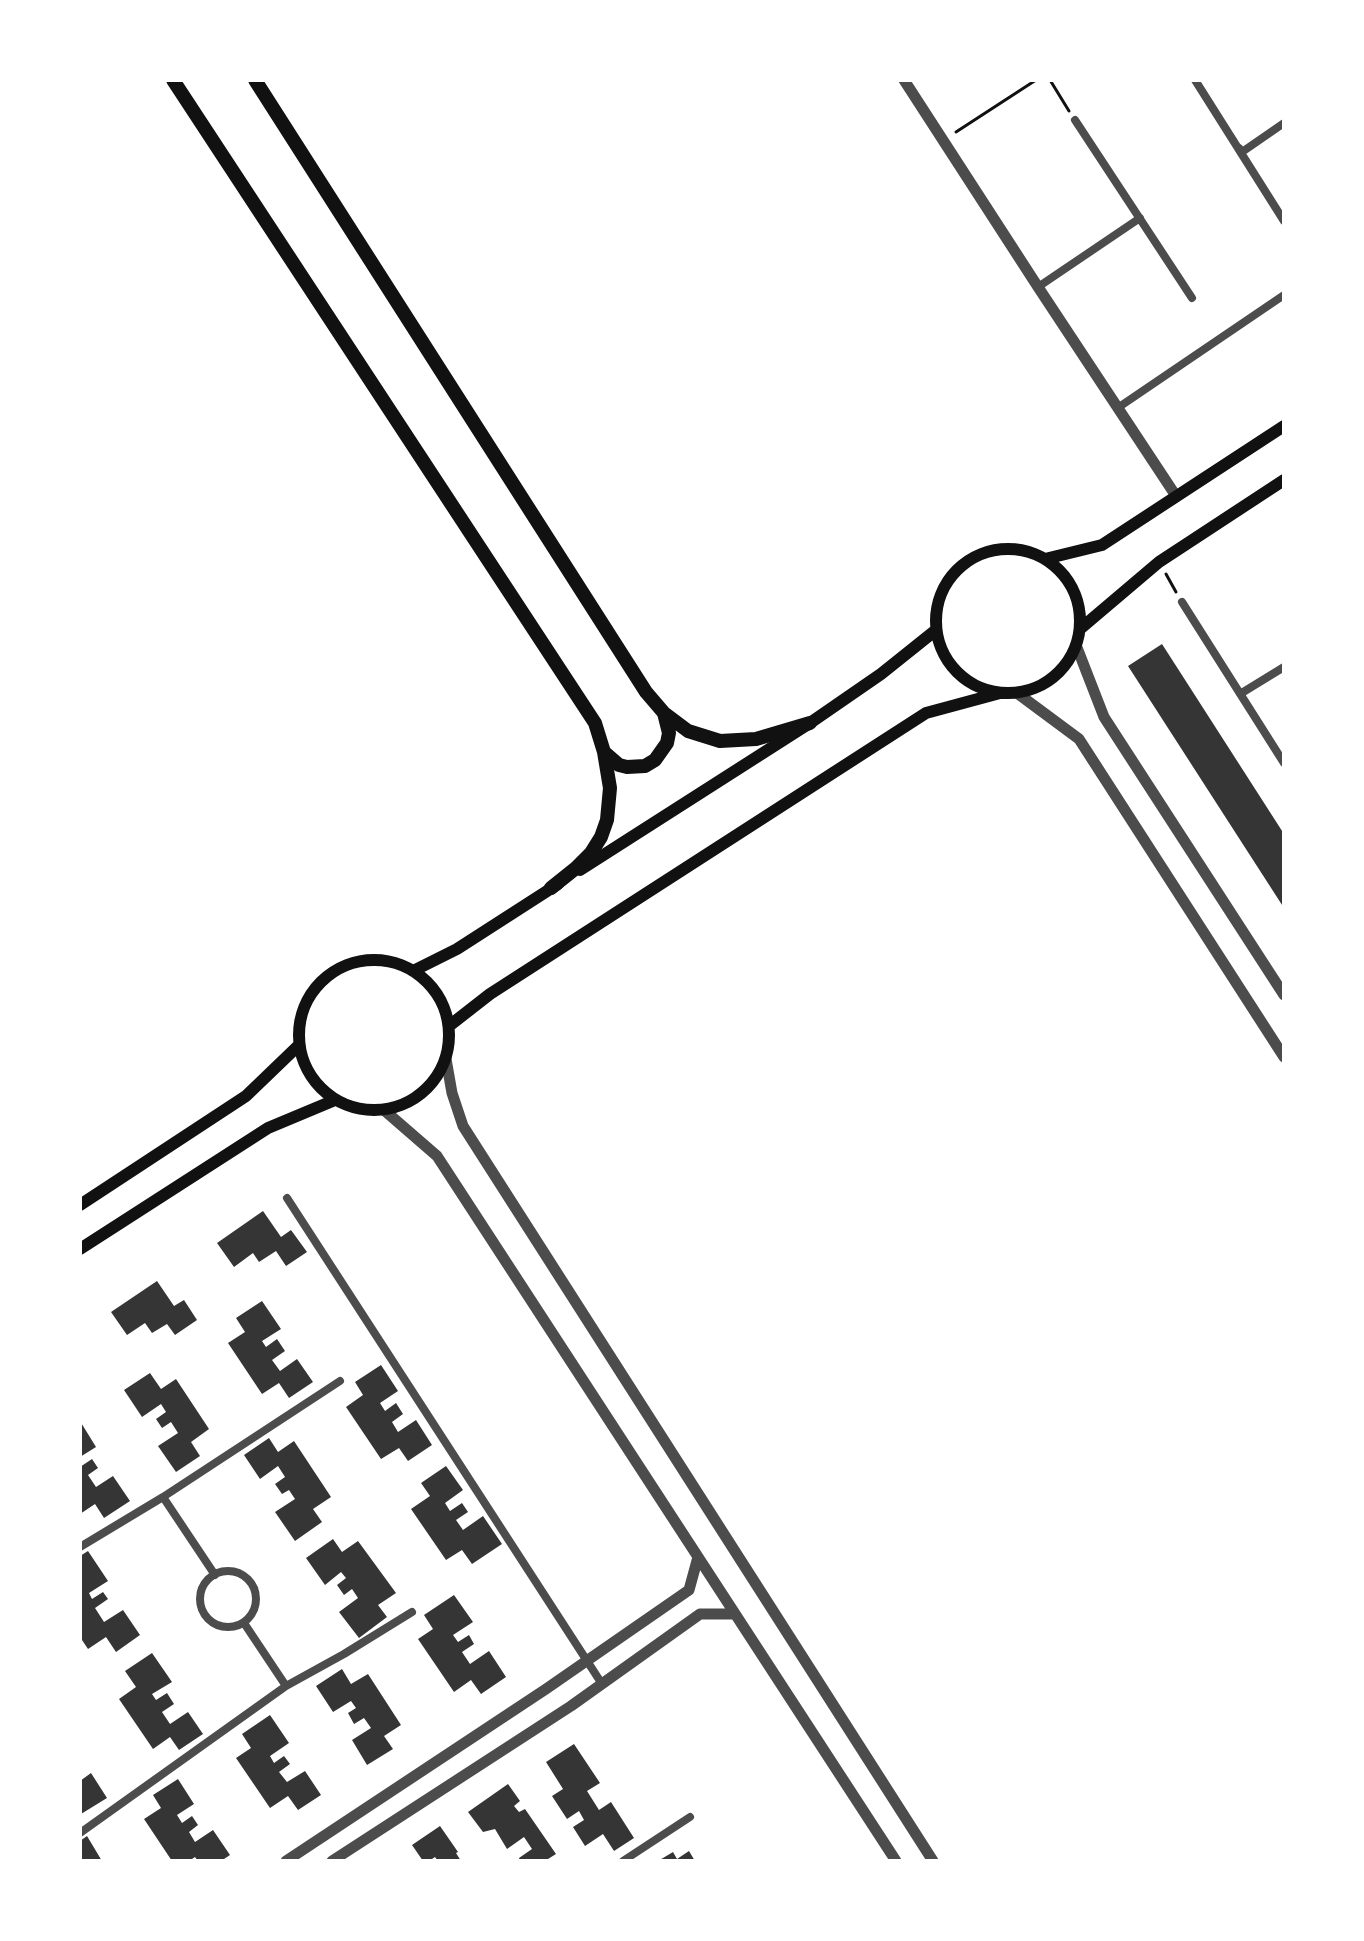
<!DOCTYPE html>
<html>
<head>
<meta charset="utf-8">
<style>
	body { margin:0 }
	#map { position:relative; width:1364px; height:1941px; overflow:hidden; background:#fff; font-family:"Noto Sans",sans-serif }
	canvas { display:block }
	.frame { position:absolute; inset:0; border:82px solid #fff; pointer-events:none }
</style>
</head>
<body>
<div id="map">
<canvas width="1364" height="1941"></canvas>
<div class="frame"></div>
</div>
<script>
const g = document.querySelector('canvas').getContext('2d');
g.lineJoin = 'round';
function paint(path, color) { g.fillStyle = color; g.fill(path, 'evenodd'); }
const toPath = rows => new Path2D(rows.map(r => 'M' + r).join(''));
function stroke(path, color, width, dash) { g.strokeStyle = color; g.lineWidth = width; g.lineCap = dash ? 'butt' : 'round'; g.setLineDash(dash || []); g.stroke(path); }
const building = toPath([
	[1162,644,1284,834,1284,908,1128,666],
	[263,1211,281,1237,291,1230,307,1252,286,1266,276,1251,259,1262,253,1253,234,1267,217,1243],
	[157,1281,174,1306,184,1300,197,1320,175,1335,167,1324,152,1333,145,1323,127,1335,111,1312],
	[262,1301,281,1329,262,1341,266,1347,277,1339,285,1351,272,1360,280,1371,297,1359,313,1382,289,1398,279,1383,262,1394,228,1343,245,1332,236,1318],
	[381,1365,398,1391,380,1403,385,1411,396,1403,403,1414,392,1422,398,1432,416,1420,432,1445,408,1461,399,1448,381,1459,346,1407,363,1395,355,1382],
	[150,1373,161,1389,176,1379,209,1429,191,1442,200,1456,176,1472,158,1446,178,1433,171,1422,162,1428,156,1419,166,1412,161,1404,142,1417,124,1390],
	[80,1421,96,1447,80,1457],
	[269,1438,278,1452,294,1441,331,1497,313,1509,322,1522,295,1541,275,1512,295,1499,289,1490,282,1494,275,1484,285,1477,278,1466,260,1479,244,1455],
	[92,1459,98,1468,88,1475,96,1487,113,1476,130,1501,104,1518,95,1504,80,1514,80,1467],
	[446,1466,463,1490,445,1503,450,1511,462,1503,468,1512,456,1520,463,1530,483,1516,502,1544,472,1564,462,1550,446,1560,411,1509,430,1496,421,1483],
	[333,1539,342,1552,358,1541,396,1593,378,1605,387,1617,359,1638,339,1612,358,1598,352,1589,344,1595,337,1585,346,1578,341,1572,325,1585,306,1558],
	[88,1551,108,1581,89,1593,92,1599,103,1592,108,1599,95,1608,104,1622,123,1610,140,1635,116,1652,106,1637,88,1649,80,1637,80,1556],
	[454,1595,473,1622,453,1635,458,1642,469,1635,474,1644,462,1652,470,1664,489,1651,506,1677,481,1694,471,1680,454,1692,418,1639,433,1629,424,1615],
	[152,1653,172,1682,152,1694,156,1700,167,1693,174,1704,162,1712,170,1724,188,1712,203,1734,179,1750,170,1737,153,1749,119,1699,136,1687,125,1671],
	[342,1669,351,1684,368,1674,401,1725,384,1736,393,1749,367,1765,352,1740,371,1728,364,1718,354,1724,348,1713,356,1708,351,1701,333,1712,316,1686],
	[270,1715,289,1743,270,1756,274,1763,284,1756,290,1764,279,1772,287,1782,305,1771,321,1795,298,1810,288,1796,270,1808,236,1758,251,1748,242,1734],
	[574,1744,600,1783,587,1791,599,1810,611,1802,634,1838,614,1851,603,1834,585,1846,573,1827,584,1820,579,1811,567,1819,552,1796,563,1789,546,1762],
	[91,1773,107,1798,81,1814,80,1781],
	[178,1779,194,1804,177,1815,182,1823,192,1816,198,1825,189,1832,195,1842,213,1830,230,1855,221,1861,198,1861,195,1857,189,1861,172,1861,144,1819,161,1808,153,1795],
	[508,1784,520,1801,514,1806,519,1812,525,1809,556,1854,548,1859,549,1861,520,1861,519,1858,532,1849,524,1837,507,1849,495,1829,483,1832,468,1812],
	[440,1826,458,1852,456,1853,461,1861,438,1861,435,1857,429,1861,423,1861,412,1845],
	[87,1836,102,1861,80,1861,80,1841],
	[689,1851,695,1861,658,1861,673,1852,677,1859]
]);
const path = toPath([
	[1050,80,1069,111],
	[956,132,1036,80],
	[1166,574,1176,592]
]);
const minor = toPath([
	[1195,80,1284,221],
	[1075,120,1192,298],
	[1239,148,1242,152,1284,123],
	[1038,287,1140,218],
	[1119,407,1284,295],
	[1182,602,1284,763],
	[1240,694,1284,667],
	[287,1198,602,1684],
	[163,1497,215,1575],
	[80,1547,163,1497,340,1381],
	'200 1599a28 28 0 1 1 56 0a28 28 0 1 1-56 0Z',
	[244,1623,286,1686],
	[80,1833,286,1686,344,1654,412,1612],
	[623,1861,690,1817]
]);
const tertiary = toPath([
	[904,80,1038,287,1176,496],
	[1076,645,1104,717,1284,995],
	[1017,693,1079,739,1284,1057],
	[446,1059,452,1093,463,1126,933,1861],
	[384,1110,437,1156,896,1861],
	[286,1861,546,1689,689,1590,698,1557],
	[332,1861,571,1706,700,1614,735,1614]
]);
const secondary = toPath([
	'936 621a72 72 0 1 1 144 0a72 72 0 1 1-144 0Z',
	[1045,559,1102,545,1284,426],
	[1080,629,1159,562,1284,480],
	[580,870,810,723,881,674,936,630],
	'299 1035a75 75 0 1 1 150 0a75 75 0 1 1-150 0Z',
	[413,971,457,949,558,884],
	[449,1026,490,994,926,713,1000,693],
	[80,1205,246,1096,299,1045],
	[80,1249,268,1128,335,1100]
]);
const primary = toPath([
	[173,80,595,723,604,752,610,788,607,820,601,837,591,853,576,868,551,888],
	[255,80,646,692,664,713,688,731,720,741,756,739,810,723],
	[604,752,619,765,627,767,645,766,655,760,667,743,669,733,664,713]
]);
paint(building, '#353535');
stroke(path, '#111', 3);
stroke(minor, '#4c4c4c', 8);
stroke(tertiary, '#4c4c4c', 11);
stroke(secondary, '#111', 12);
stroke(primary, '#111', 14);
</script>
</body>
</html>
